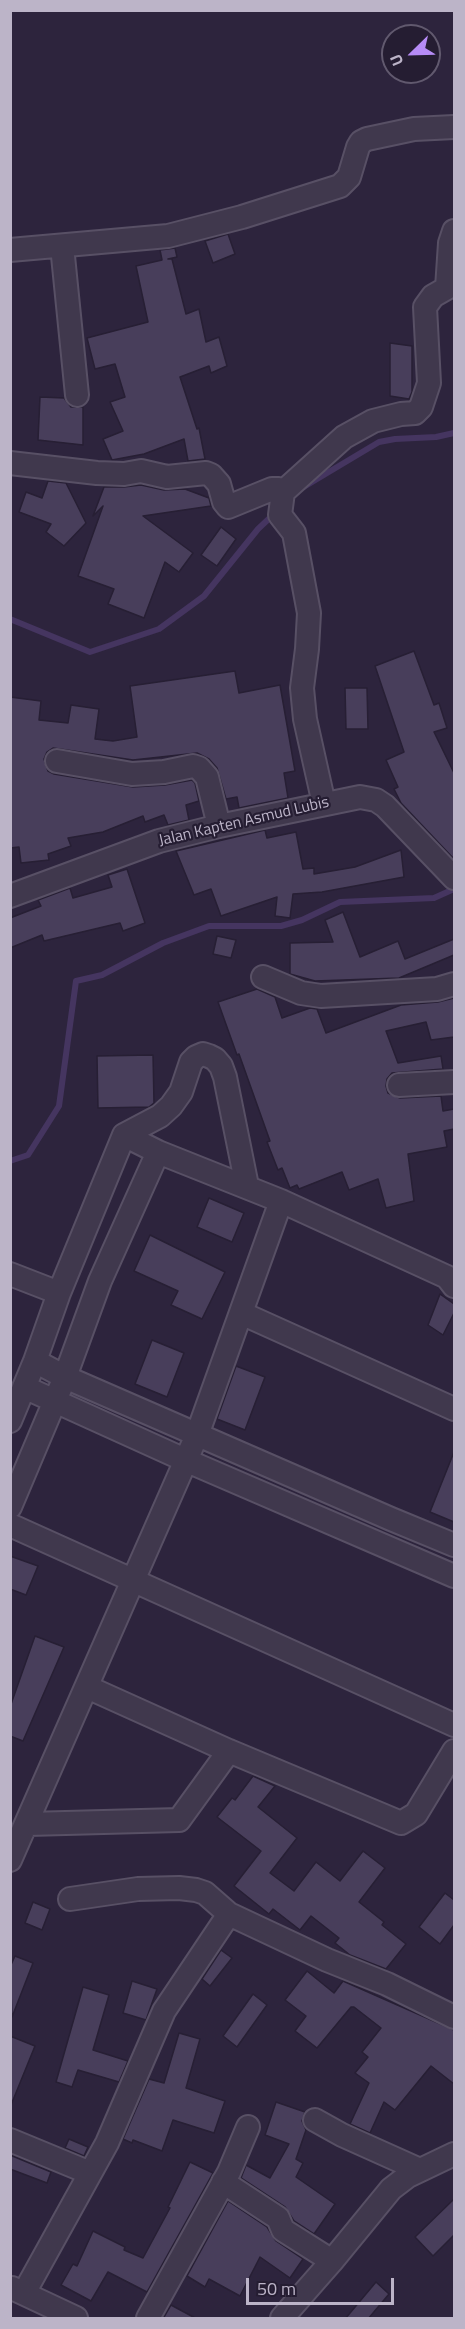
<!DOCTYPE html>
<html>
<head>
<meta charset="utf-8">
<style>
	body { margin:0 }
	#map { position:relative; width:465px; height:2329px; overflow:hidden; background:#2d243d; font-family:"Titillium Web",sans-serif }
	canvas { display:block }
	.frame { position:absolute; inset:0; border:12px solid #bcb4c8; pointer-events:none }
	.north { position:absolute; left:381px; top:24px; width:60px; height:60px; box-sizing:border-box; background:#251d32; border:2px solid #61596e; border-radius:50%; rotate:247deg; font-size:16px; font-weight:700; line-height:24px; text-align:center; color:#bcb4c8 }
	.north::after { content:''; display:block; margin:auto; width:21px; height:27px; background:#b68bf6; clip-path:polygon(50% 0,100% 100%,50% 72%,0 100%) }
	.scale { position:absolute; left:246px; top:2278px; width:148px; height:27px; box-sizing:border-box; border:3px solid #bcb4c8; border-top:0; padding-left:8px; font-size:18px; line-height:21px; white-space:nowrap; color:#bcb4c8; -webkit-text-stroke:4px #251d32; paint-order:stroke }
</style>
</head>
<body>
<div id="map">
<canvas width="465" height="2329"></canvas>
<div class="frame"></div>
<div class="north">U</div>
<div class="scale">50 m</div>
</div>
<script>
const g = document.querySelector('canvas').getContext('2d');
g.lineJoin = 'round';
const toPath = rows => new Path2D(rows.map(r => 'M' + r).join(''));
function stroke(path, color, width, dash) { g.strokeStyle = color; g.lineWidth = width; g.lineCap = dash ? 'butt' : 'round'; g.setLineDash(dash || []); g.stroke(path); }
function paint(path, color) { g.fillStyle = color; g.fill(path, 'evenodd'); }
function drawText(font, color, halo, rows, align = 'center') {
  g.font = font + ' "Titillium Web",sans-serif'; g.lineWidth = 4.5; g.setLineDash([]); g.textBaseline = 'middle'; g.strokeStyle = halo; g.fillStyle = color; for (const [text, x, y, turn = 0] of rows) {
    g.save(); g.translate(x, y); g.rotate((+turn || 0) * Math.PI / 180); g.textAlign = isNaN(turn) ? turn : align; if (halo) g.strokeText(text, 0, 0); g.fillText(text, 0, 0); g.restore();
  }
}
const stream = toPath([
	[302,488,379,442,395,439,436,437,454,433],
	[10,619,90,652,159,629,204,596,258,529,275,513],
	[10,1161,28,1155,59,1106,76,981,102,975,163,943,209,926,281,926,302,920,340,902,434,898,454,889]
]);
const building = toPath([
	[228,234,235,254,213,263,205,241,228,234],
	[175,248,177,257,168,259,172,259,186,314,199,309,206,342,219,337,227,366,211,373,209,366,180,377,197,429,199,428,205,459,188,461,184,439,144,454,112,460,103,439,123,431,110,402,125,397,115,364,95,369,87,338,148,322,136,266,162,260,160,250,175,248],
	[390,343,412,346,412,392,409,399,390,396,390,343],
	[40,397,64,398,71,407,83,407,83,445,38,440,40,397],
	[48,481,66,483,86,523,64,546,46,532,51,524,19,512,26,492,42,498,48,481],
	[141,485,164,490,185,489,209,498,211,506,143,516,193,553,179,572,165,562,144,618,108,604,114,589,78,576,103,506,93,516,104,487,124,487,141,485],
	[221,527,236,539,217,566,201,555,221,527],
	[414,651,434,705,439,703,447,728,434,732,454,773,454,859,401,803,394,789,398,787,386,760,404,752,375,666,414,651],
	[235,671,239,693,280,685,295,771,284,773,288,798,239,808,237,797,226,799,217,768,209,759,197,753,133,760,53,748,47,752,44,759,48,771,54,774,133,787,165,785,192,780,195,783,199,801,186,805,189,820,168,825,164,815,145,822,143,816,103,832,68,838,71,846,48,854,49,860,21,863,19,847,10,848,10,697,41,701,39,720,68,723,71,705,99,709,95,739,113,741,137,737,130,686,235,671],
	[345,688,367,688,368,729,346,729,345,688],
	[265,830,267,838,296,832,303,869,314,868,314,874,355,867,401,850,404,877,322,892,293,894,290,918,275,916,277,897,221,916,211,889,194,895,176,851,265,830],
	[127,869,145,923,123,931,120,923,44,941,42,935,10,948,10,918,41,906,38,900,70,888,73,898,112,887,108,875,127,869],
	[343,912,360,957,398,941,405,959,454,939,454,955,399,978,315,981,290,974,290,943,333,942,325,920,343,912],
	[217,936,236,940,231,958,213,954,217,936],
	[257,989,275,997,282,1018,310,1008,317,1009,326,1033,401,1005,438,1002,454,998,454,1037,431,1040,426,1022,386,1031,398,1063,441,1056,443,1069,392,1073,387,1079,386,1086,388,1093,400,1098,441,1096,443,1111,454,1109,454,1129,444,1131,447,1147,408,1154,414,1201,386,1208,378,1179,349,1190,342,1172,299,1189,297,1185,290,1188,282,1168,278,1170,267,1142,270,1141,239,1054,237,1055,218,1002,257,989],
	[153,1055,154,1103,149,1107,98,1108,97,1056,153,1055],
	[209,1198,244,1213,232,1242,197,1227,209,1198],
	[150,1235,225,1272,202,1319,171,1305,178,1291,134,1271,150,1235],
	[440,1294,454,1304,454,1313,443,1335,428,1325,440,1294],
	[152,1340,184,1353,167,1397,135,1384,152,1340],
	[236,1366,265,1377,245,1430,217,1419,236,1366],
	[454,1452,454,1522,430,1512,454,1452],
	[10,1556,38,1566,26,1595,10,1589,10,1556],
	[35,1636,64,1647,23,1741,10,1736,10,1707,35,1636],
	[253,1776,275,1786,258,1807,297,1838,270,1873,294,1891,316,1862,340,1881,363,1851,385,1868,359,1902,384,1922,382,1925,406,1944,386,1969,350,1955,335,1943,339,1938,311,1916,300,1930,273,1909,269,1914,234,1886,261,1851,217,1817,232,1798,235,1800,253,1776],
	[445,1893,454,1900,454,1925,440,1944,419,1927,445,1893],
	[33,1902,50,1909,42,1930,25,1923,33,1902],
	[221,1950,232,1958,210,1986,202,1979,221,1950],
	[15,1956,33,1963,12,2017,10,1967,15,1956],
	[307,1971,334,1993,343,1981,454,2030,454,2084,431,2066,395,2110,384,2102,370,2133,350,2124,369,2083,355,2073,368,2057,362,2052,381,2028,354,2007,351,2007,317,2048,295,2031,306,2016,285,2000,307,1971],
	[132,1981,157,1989,146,2020,123,2013,132,1981],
	[83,1987,109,1995,93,2050,128,2061,119,2082,78,2070,72,2087,56,2082,83,1987],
	[253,1994,267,2005,237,2047,223,2036,253,1994],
	[179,2033,200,2039,186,2088,225,2101,214,2133,173,2120,162,2151,133,2140,132,2143,123,2139,149,2079,164,2083,179,2033],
	[10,2036,35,2046,11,2105,10,2105,10,2036],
	[276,2102,305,2112,302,2121,306,2130,296,2159,303,2163,296,2177,335,2204,314,2234,294,2221,285,2207,241,2178,246,2165,270,2178,289,2144,265,2135,276,2102],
	[69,2139,88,2147,84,2156,65,2148,69,2139],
	[10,2155,51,2172,47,2183,10,2169,10,2155],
	[190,2162,213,2173,147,2292,108,2272,91,2301,61,2285,73,2264,77,2266,93,2231,125,2247,124,2250,143,2258,170,2208,168,2207,190,2162],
	[454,2199,454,2235,433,2256,415,2237,454,2199],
	[228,2201,267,2227,276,2241,303,2259,290,2278,260,2257,240,2296,209,2279,205,2287,187,2276,228,2201],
	[376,2282,389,2294,368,2319,345,2319,376,2282],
	[171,2305,197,2319,163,2319,171,2305]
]);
const street = toPath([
	[62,246,77,395],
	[10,250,168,236,242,217,340,186,349,177,358,147,361,142,367,139,414,129,454,127],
	[10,463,97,473,124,474,141,471,167,477,206,473,211,475,219,484,224,502,228,507,272,489,279,489,283,492],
	[57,761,132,774,164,772,193,766,199,768,207,777,219,826],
	[324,804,305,719,302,688,307,649,309,613,294,533,280,515,283,492,344,437,373,421,401,414,415,413,421,407,429,383,425,307,433,296,447,288,450,243,454,231],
	[10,896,159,841,219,826,360,797,376,800,385,806,454,878],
	[263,977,301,993,321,996,437,989,454,984],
	[399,1085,454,1082],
	[124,1135,158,1152,281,1201,447,1277,454,1286],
	[10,1274,59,1293],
	[241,1313,454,1409],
	[35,1361,65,1377,391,1519,454,1545],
	[24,1387,185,1460,454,1576],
	[10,1421,35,1361,59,1293,124,1135,160,1116,171,1106,181,1092,191,1062,196,1057,203,1054,209,1056,215,1059,221,1066,225,1077,247,1186],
	[10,1507,65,1377,100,1281,158,1152],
	[10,1525,454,1725],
	[87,1687,229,1751,401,1823,416,1814,454,1751],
	[28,1824,179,1820,229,1751],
	[10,1860,197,1435,281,1201],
	[70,1899,138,1889,179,1888,196,1890,205,1893,229,1914,327,1960,387,1984,454,2017],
	[315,2120,342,2135,420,2170],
	[10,2140,90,2173],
	[223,2182,278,2218,283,2230,332,2261],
	[12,2288,76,2318],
	[24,2293,107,2143,164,2011,229,1914],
	[148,2318,229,2172,248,2127],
	[282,2318,332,2261,391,2189,408,2176,454,2154]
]);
const streetNames = [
	["Jalan Kapten Asmud Lubis",244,822,-13]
];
stroke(stream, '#453560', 6);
paint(building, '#483e5b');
stroke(building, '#271f34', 1.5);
stroke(street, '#585065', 26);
stroke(street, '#40384d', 22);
drawText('16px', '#bcb4c8', '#251d32', streetNames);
</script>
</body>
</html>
